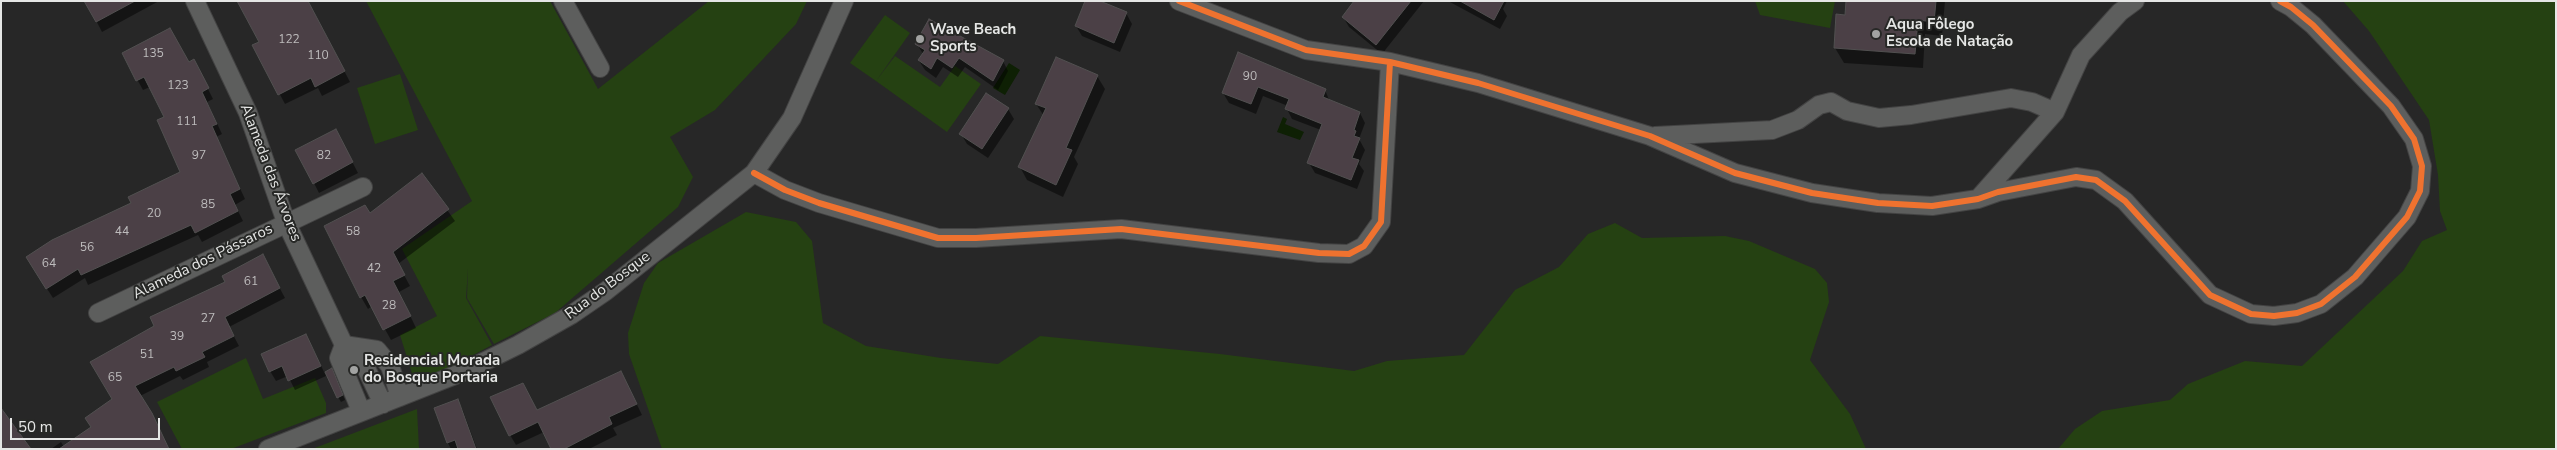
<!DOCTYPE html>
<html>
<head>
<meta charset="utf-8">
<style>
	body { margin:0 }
	#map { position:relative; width:2557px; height:450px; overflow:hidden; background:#272727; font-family:"Nunito Sans",sans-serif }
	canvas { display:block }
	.frame { position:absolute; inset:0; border:2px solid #e5e6e5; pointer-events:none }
	.scale { position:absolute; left:10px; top:418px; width:150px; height:22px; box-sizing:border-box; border:2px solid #e5e6e5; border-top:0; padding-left:6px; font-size:15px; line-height:18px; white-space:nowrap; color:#e5e6e5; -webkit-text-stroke:4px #272826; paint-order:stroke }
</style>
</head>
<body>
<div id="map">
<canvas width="2557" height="450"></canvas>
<div class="frame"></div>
<div class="scale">50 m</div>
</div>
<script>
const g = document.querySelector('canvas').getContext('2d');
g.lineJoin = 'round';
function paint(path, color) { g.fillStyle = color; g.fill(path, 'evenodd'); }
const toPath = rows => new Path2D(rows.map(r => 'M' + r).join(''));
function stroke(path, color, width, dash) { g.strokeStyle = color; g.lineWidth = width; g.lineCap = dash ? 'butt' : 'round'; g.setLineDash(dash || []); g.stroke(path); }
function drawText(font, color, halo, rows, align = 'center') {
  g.font = font + ' "Nunito Sans",sans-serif'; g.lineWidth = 4; g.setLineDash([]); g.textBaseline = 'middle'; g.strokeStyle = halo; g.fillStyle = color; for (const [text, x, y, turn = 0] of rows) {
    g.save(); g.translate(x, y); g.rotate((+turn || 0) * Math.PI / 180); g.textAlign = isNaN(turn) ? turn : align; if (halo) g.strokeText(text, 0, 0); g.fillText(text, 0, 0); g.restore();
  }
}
const green = toPath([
	[366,1,550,1,598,89,709,1,807,1,796,24,715,110,670,137,693,177,678,207,555,313,494,344,467,298,468,268,466,298,492,345,447,369,414,380,400,335,437,316,402,249,472,201],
	[1755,1,1835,1,1830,28,1760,15],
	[2343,1,2556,1,2556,449,2058,449,2075,429,2102,411,2170,400,2188,384,2245,361,2302,366,2403,271,2422,241,2447,230,2440,211,2438,175,2429,120,2369,31],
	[885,15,910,33,876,81,850,63],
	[895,56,940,87,955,66,981,84,947,132,876,81],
	[400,74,418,130,375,144,357,88],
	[746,212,796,222,812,241,823,323,866,346,941,358,998,364,1040,336,1220,354,1354,371,1387,361,1464,355,1515,290,1559,267,1588,234,1615,223,1642,238,1725,236,1749,241,1815,269,1827,283,1829,302,1810,360,1850,414,1866,449,662,449,629,354,628,333,644,283,658,263],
	[246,358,263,399,315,378,326,403,326,413,231,449,182,449,157,402],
	[417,409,419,449,312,449]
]);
const water = toPath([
	[1009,63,1020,70,1005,95,993,88],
	[1283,117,1287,119,1285,124,1304,132,1300,140,1277,132]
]);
const shadow = toPath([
	[86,1,159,1,102,32],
	[240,1,308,1,350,82,322,96,318,88,285,104,254,46,261,42],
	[1356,1,1424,1,1382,54,1349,27,1343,17],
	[1448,1,1507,1,1503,9,1507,16,1500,29],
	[1847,1,1945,1,1942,36,1925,34,1923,68,1844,63,1835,48,1846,16],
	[1126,13,1132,24,1120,52,1082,36,1076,26],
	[917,44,1003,61,1008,71,998,90,965,67,958,77,943,67,936,78,925,70,919,61,923,54],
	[123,54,189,63,199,71,213,99,207,102,222,134,216,137,245,199,235,205,243,221,202,242,198,235,88,285,85,278,53,298,33,267,181,173,166,117,150,87,143,90],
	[1239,54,1325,90,1330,102,1360,113,1365,123,1359,139,1365,150,1359,164,1364,171,1357,189,1315,173,1309,163,1321,130,1292,119,1287,109,1288,106,1263,96,1256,114,1229,103,1223,93],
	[1097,76,1105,89,1074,157,1078,164,1063,197,1027,180,1020,167,1044,116,1036,104],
	[1008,109,1014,119,988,158,967,144,961,134],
	[341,140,358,173,319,193,314,183],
	[422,175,455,221,398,264,410,286,399,292,416,328,391,340,372,306,368,309,361,297,369,215],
	[268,266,285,298,229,327,239,346,207,362,209,367,183,380,180,376,140,396,169,449,51,449,61,442,64,447,92,428,113,400],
	[306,335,326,376,295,390,288,376,276,381,270,371],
	[621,372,642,415,613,428,617,435,589,449,552,449,544,432,516,445,510,435,537,411],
	[334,375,345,400,341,402,338,397],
	[458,401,463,411,477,449,451,449,448,443]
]);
const building = toPath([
	[84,1,135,1,96,22,84,1],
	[237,1,308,1,345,71,315,87,311,78,278,95,252,45,259,42,237,1],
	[1085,1,1100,1,1127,12,1114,43,1075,26,1085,1],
	[1354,1,1411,1,1376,45,1342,17,1354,1],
	[1460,1,1504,1,1494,20,1460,1],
	[1846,1,1936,1,1934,22,1918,20,1915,54,1834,48,1836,14,1845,15,1846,1],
	[929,19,1004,60,993,81,959,58,952,68,937,58,931,69,918,60,925,50,915,44,929,19],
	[170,28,189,62,194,59,209,88,202,92,217,124,212,126,240,189,230,194,238,211,195,233,191,225,81,275,78,269,46,289,26,257,52,240,131,203,128,197,180,172,157,120,164,117,144,77,136,81,122,53,170,28],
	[1238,52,1326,89,1323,97,1360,112,1354,130,1356,131,1354,136,1360,138,1352,158,1359,160,1351,180,1307,163,1322,124,1285,109,1289,99,1258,87,1251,104,1222,93,1238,52],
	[1056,57,1098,75,1066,148,1072,150,1056,185,1018,167,1046,108,1035,104,1056,57],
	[986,93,1009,108,982,149,959,134,986,93],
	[336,129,353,162,313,184,295,150,336,129],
	[422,173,449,209,393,252,405,275,393,281,411,316,383,330,365,295,360,298,324,226,365,205,370,213,422,173],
	[263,254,280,288,225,317,234,336,202,352,205,357,176,371,174,367,135,386,152,413,169,449,59,449,91,427,85,418,112,399,90,362,154,326,150,317,225,282,222,276,263,254],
	[306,334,321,366,288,381,282,366,269,372,261,354,306,334],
	[332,368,343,395,337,398,325,372,332,368],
	[621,371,637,404,609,417,612,424,564,449,551,449,538,422,509,436,490,397,523,383,537,410,621,371],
	[458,399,476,449,458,449,455,440,447,443,434,408,458,399],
	[1,408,31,449,1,449,1,408]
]);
const minor = toPath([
	[195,1,248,113,286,222,344,345,364,364,383,404],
	[563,1,600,68],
	[1179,1,1306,50,1390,62,1478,83,1650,136,1735,173,1812,193,1878,203,1932,206,1978,199,1998,192,2076,177,2096,180,2125,201,2210,295,2251,314,2274,316,2297,313,2321,304,2355,277,2407,217,2420,191,2422,166,2414,139,2391,106,2313,25,2291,7,2280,1],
	[1655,136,1772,130,1798,120,1819,105,1831,102,1847,111,1879,118,1911,115,2011,98,2032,102,2055,112],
	[754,173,785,190,819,203,938,238,976,238,1121,229,1319,253,1349,254,1364,246,1381,222,1390,62],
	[1978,199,2055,112,2081,55,2120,12,2135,1],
	[98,313,363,187],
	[344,345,377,350,390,366,400,397],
	[344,345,339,358,361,411],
	[268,449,463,372,518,345,571,315,606,291,754,173,792,118,844,1]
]);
const cycleway = toPath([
	[1179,1,1306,50,1390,62,1478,83,1650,136,1735,173,1812,193,1878,203,1932,206,1978,199,1998,192,2076,177,2096,180,2125,201,2210,295,2251,314,2274,316,2297,313,2321,304,2355,277,2407,217,2420,191,2422,166,2414,139,2391,106,2313,25,2291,7,2280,1],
	[754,173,785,190,819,203,938,238,976,238,1121,229,1319,253,1349,254,1364,246,1381,222,1390,62]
]);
const markers = [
	[1876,34,5,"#a2a3a2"],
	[920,39,5,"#a2a3a2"],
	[354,370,5,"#a2a3a2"]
];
const numberNames = [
	["122",289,40],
	["135",153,54],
	["110",318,56],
	["90",1250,77],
	["123",178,86],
	["111",187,122],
	["97",199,156],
	["82",324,156],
	["85",208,205],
	["20",154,214],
	["44",122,232],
	["58",353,232],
	["56",87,248],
	["64",49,264],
	["42",374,269],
	["61",251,282],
	["28",389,306],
	["27",208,319],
	["39",177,337],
	["51",147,355],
	["65",115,378]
];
const poiNames = [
	["Aqua Fôlego",1886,25],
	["Escola de Natação",1886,42],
	["Wave Beach",930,30],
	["Sports",930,47],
	["Residencial Morada",364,361],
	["do Bosque Portaria",364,378]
];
const streetNames = [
	["Alameda das Árvores",270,173,69],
	["Alameda dos Pássaros",203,262,-26],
	["Rua do Bosque",608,286,-37]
];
paint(green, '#254112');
paint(water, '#0e2004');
paint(shadow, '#0007');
paint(building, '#4b4046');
stroke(building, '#515050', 1);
stroke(minor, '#434343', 20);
stroke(minor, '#5d5e5d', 18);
stroke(cycleway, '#ef722f', 6);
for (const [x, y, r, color] of markers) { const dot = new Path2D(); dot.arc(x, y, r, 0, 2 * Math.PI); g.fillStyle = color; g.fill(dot); stroke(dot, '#272826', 2); }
drawText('12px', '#bebcbd', null, numberNames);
drawText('bold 15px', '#e5e6e5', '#272826', poiNames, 'left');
drawText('15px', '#e5e6e5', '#272826', streetNames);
</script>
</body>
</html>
